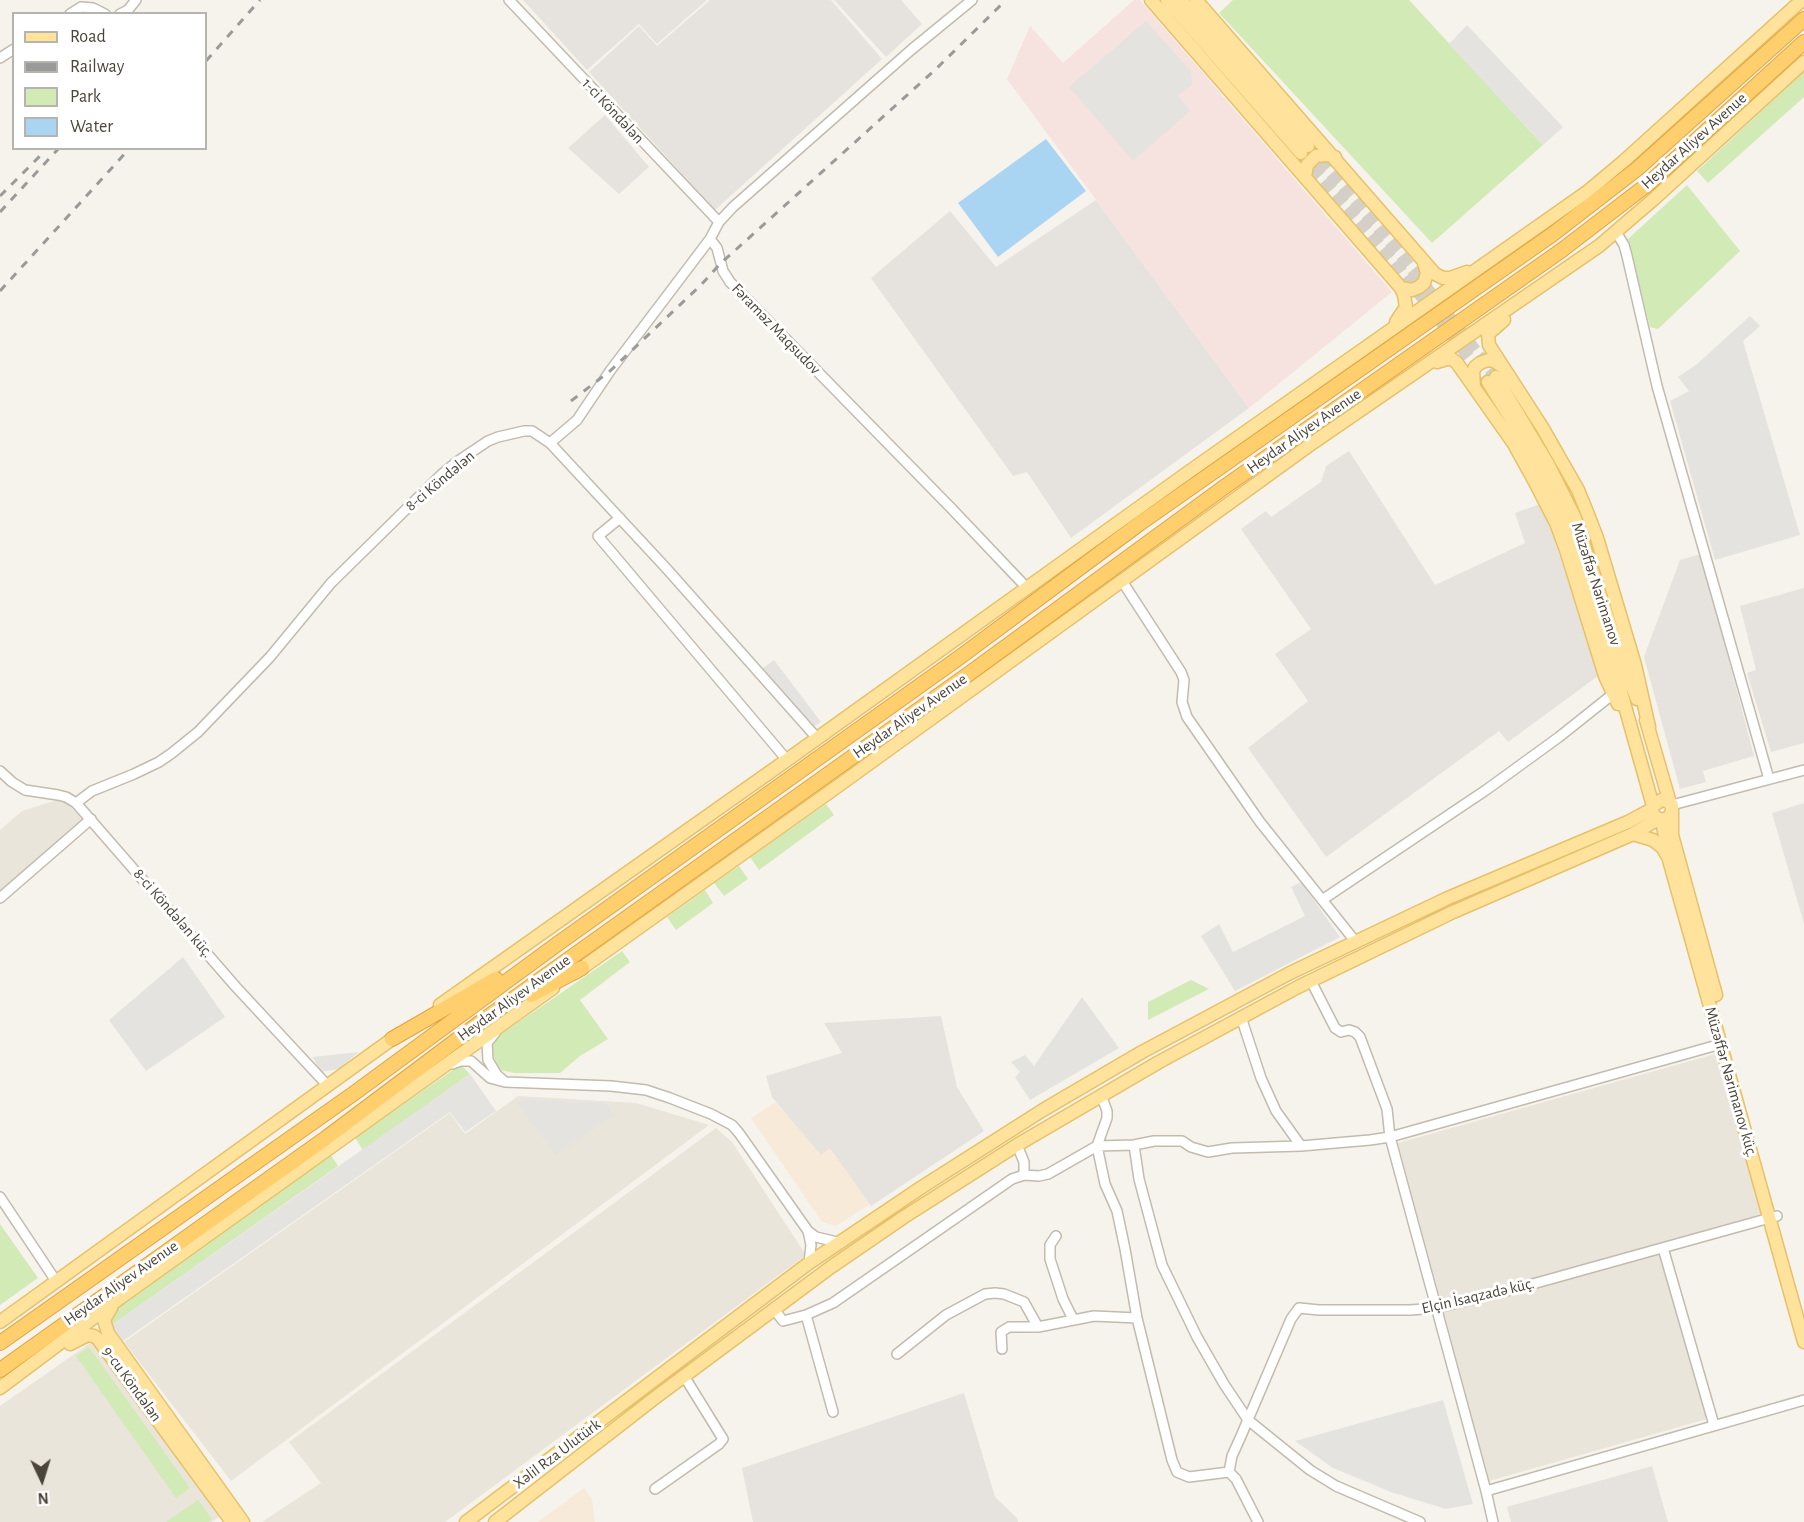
<!DOCTYPE html>
<html>
<head>
<meta charset="utf-8">
<style>
	body { margin:0 }
	#map { position:relative; width:1804px; height:1522px; overflow:hidden; background:#f6f3ec; font-family:"Alegreya Sans",sans-serif }
	canvas { display:block }
	.legend { position:absolute; left:12px; top:12px; width:195px; height:138px; box-sizing:border-box; background:#fff; border:2px solid #b7b4b0; margin:0; padding:8px 10px; list-style:none; font-size:18px; color:#4b4439 }
	.legend li { display:flex; align-items:center; gap:12px; height:30px }
	.legend b { width:30px; border:2px solid #b7b4b0 }
	.north { position:absolute; left:12px; top:1450px; width:60px; height:60px; -webkit-text-stroke:4px #fff; paint-order:stroke; rotate:176deg; font-size:16px; font-weight:700; line-height:24px; text-align:center; color:#4b4439 }
	.north::after { content:''; display:block; margin:auto; width:21px; height:27px; background:#4b4439; clip-path:polygon(50% 0,100% 100%,50% 72%,0 100%) }
</style>
</head>
<body>
<div id="map">
<canvas width="1804" height="1522"></canvas>
<ul class="legend">
<li><b style="height:8px;background:#ffe39c"></b>Road</li>
<li><b style="height:8px;background:#9a9a9a"></b>Railway</li>
<li><b style="height:16px;background:#d2eab5"></b>Park</li>
<li><b style="height:16px;background:#a9d4f2"></b>Water</li>
</ul>
<div class="north">N</div>
</div>
<script>
const g = document.querySelector('canvas').getContext('2d');
g.lineJoin = 'round';
function paint(path, color) { g.fillStyle = color; g.fill(path, 'evenodd'); }
const toPath = rows => new Path2D(rows.map(r => 'M' + r).join(''));
function stroke(path, color, width, dash) { g.strokeStyle = color; g.lineWidth = width; g.lineCap = dash ? 'butt' : 'round'; g.setLineDash(dash || []); g.stroke(path); }
function drawText(font, color, halo, rows, align = 'center') {
  g.font = font + ' "Alegreya Sans",sans-serif'; g.lineWidth = 6; g.setLineDash([]); g.textBaseline = 'middle'; g.strokeStyle = halo; g.fillStyle = color; for (const [text, x, y, turn = 0] of rows) {
    g.save(); g.translate(x, y); g.rotate((+turn || 0) * Math.PI / 180); g.textAlign = isNaN(turn) ? turn : align; if (halo) g.strokeText(text, 0, 0); g.fillText(text, 0, 0); g.restore();
  }
}
const residential = toPath([
	[57,800,65,801,83,820,0,892,0,830,22,811],
	[1715,1054,1762,1214,1657,1244,1707,1419,1489,1481,1398,1143],
	[518,1096,636,1103,709,1125,231,1481,124,1342,450,1113,465,1134],
	[716,1128,732,1142,806,1255,445,1522,262,1522,321,1483,289,1442],
	[93,1341,219,1517,211,1522,0,1522,0,1406]
]);
const commercial = toPath([
	[776,1102,821,1154,830,1147,870,1204,836,1226,822,1222,751,1118],
	[584,1488,592,1499,595,1522,538,1522]
]);
const industrial = toPath([
	[523,0,707,0,657,44,639,24,587,70],
	[710,0,831,0,882,59,715,210,589,72,639,26,657,46],
	[834,0,901,0,922,24,886,57],
	[605,115,649,167,619,194,568,148],
	[1096,200,1249,408,1071,538,1027,472,1013,476,871,278,950,211,996,267],
	[1349,451,1435,585,1525,543,1515,513,1540,504,1555,541,1598,676,1508,742,1499,731,1326,857,1248,748,1308,701,1275,654,1311,629,1241,529,1266,511,1271,517,1321,482,1326,466],
	[1701,554,1754,756,1703,771,1706,782,1680,789,1644,657,1680,560],
	[1804,588,1804,743,1771,752,1747,673,1756,670,1740,606],
	[1804,803,1804,924,1772,813],
	[941,1016,957,1087,984,1131,871,1206,830,1148,821,1155,772,1097,766,1076,842,1053,824,1023],
	[964,1393,995,1497,1017,1518,1018,1522,753,1522,742,1468],
	[1652,1466,1668,1522,1511,1522,1507,1507]
]);
const medical = toPath([
	[1134,0,1140,0,1392,292,1249,408,1007,79,1030,26,1063,63]
]);
const green = toPath([
	[1233,0,1409,0,1543,145,1432,243,1219,13],
	[1804,72,1804,97,1708,183,1697,171],
	[1687,185,1740,251,1658,329,1650,327,1628,239],
	[826,804,834,815,759,870,750,857],
	[739,866,748,879,724,896,714,883],
	[705,890,713,903,676,930,667,917],
	[622,951,630,962,580,1000,608,1039,580,1056,560,1073,514,1073,501,1070,494,1058,491,1049,497,1037],
	[1191,980,1209,989,1148,1020,1148,1002],
	[457,1067,463,1067,470,1074,363,1150,355,1138],
	[331,1155,338,1166,112,1325,109,1321,115,1309],
	[0,1224,38,1278,0,1305],
	[89,1347,190,1488,176,1498,76,1356],
	[198,1500,212,1519,208,1522,166,1522]
]);
const parking = toPath([
	[1146,21,1191,71,1192,85,1178,95,1190,111,1133,161,1069,87],
	[1467,25,1563,127,1543,145,1449,44],
	[1750,316,1760,326,1743,341,1800,535,1715,560,1670,401,1689,391,1678,377,1697,364],
	[774,660,821,722,809,730,757,672],
	[1301,882,1340,937,1235,991,1201,936,1219,924,1233,952,1305,916,1291,887],
	[183,957,225,1017,146,1071,109,1020],
	[1082,997,1119,1048,1030,1100,1015,1077,1020,1072,1011,1062,1025,1055,1034,1066],
	[359,1052,339,1069,320,1072,313,1057],
	[470,1074,496,1111,465,1132,450,1112,123,1341,112,1325],
	[522,1099,605,1103,614,1115,556,1155,517,1103],
	[1443,1400,1473,1504,1446,1509,1391,1492,1333,1468,1295,1441]
]);
const water = toPath([
	[1046,139,1086,191,998,257,958,203]
]);
const majorTunnel = toPath([
	[1308,146,1401,255,1496,377],
	[1301,153,1392,259,1488,382]
]);
const minor = toPath([
	[509,0,719,222],
	[972,0,911,50,733,207,719,222,710,239,717,248,723,271,730,282,951,508,1028,589],
	[70,14,81,7,93,8,105,14],
	[120,14,128,10,136,0],
	[0,58,14,49],
	[1616,232,1624,245,1627,256,1657,386,1769,779],
	[550,443,577,420,610,371,710,239],
	[620,518,598,536,787,760],
	[1122,581,1181,672,1184,680,1182,702,1187,717,1260,822,1355,941],
	[0,771,12,782,25,790,58,795,66,797,76,803,236,987,328,1086],
	[76,803,92,791,134,774,159,762,172,753,198,732,270,657,331,583,441,475,458,461,488,441,498,437,524,431,532,431,550,443,666,568,817,738],
	[1672,805,1804,770],
	[0,898,91,819],
	[1322,900,1486,790,1559,737,1613,694],
	[1311,981,1335,1028,1341,1032,1349,1030,1355,1032,1360,1037,1387,1109,1390,1137,1486,1491,1493,1522],
	[1241,1017,1261,1078,1276,1111,1301,1146],
	[495,1033,487,1043,488,1060,497,1075,505,1082],
	[452,1064,461,1061,471,1061,490,1078,505,1082,611,1086,646,1090,670,1098,711,1114,732,1125,739,1133,808,1231,816,1237,841,1243],
	[1101,1095,1107,1111,1107,1118,1097,1146,1105,1184,1117,1211,1125,1249,1137,1318,1172,1460,1177,1472,1189,1477,1229,1472],
	[1017,1145,1024,1162,1024,1175],
	[1134,1145,1139,1179,1162,1265,1197,1337,1224,1384,1248,1420,1310,1470,1336,1486,1420,1522],
	[0,1197,56,1281],
	[808,1231,811,1245,809,1263],
	[1056,1236,1050,1245,1050,1259,1063,1299,1073,1319],
	[1663,1248,1714,1425],
	[774,1309,783,1321,806,1315,833,1412],
	[806,1315,833,1303,1012,1179,1024,1175,1039,1176,1048,1174,1097,1146,1134,1145,1154,1141,1182,1141,1191,1147,1208,1152,1232,1148,1301,1146,1370,1140,1390,1137,1721,1044],
	[1002,1349,1001,1332,1009,1327,1038,1327,1094,1316,1137,1318],
	[897,1354,946,1315,985,1294,995,1293,1004,1294,1024,1302,1038,1327],
	[1229,1472,1232,1456,1241,1436,1291,1319,1299,1308,1319,1310,1410,1310,1437,1308,1511,1290,1777,1216],
	[1229,1472,1236,1479,1258,1522],
	[655,1489,719,1444,723,1439,684,1376],
	[1486,1491,1804,1400]
]);
const major = toPath([
	[1151,0,1401,288,1404,295,1406,307,1396,322],
	[1167,0,1301,153],
	[1181,0,1308,146],
	[1196,0,1435,274,1443,278,1450,278,1467,272],
	[1305,177,1307,165,1316,156,1327,155,1335,157],
	[1401,288,1412,290,1419,287,1424,283,1427,273,1424,263],
	[1504,320,1488,334,1489,345,1542,427,1578,490,1587,512,1597,538,1635,665,1649,727],
	[1437,362,1447,359,1452,359,1457,363,1514,444,1535,482,1556,523,1566,550,1605,676,1618,704],
	[1496,377,1548,464,1575,518,1624,667,1637,699],
	[1488,382,1522,436,1567,519,1577,546,1617,678,1653,806,1652,812,1655,817,1662,820,1668,818,1672,812,1672,805,1667,801,1661,800,1653,806],
	[1474,386,1473,372,1475,367,1480,363,1488,360,1494,361,1503,367],
	[1646,720,1670,803],
	[1672,812,1672,835,1716,995],
	[1662,820,1669,860,1804,1342],
	[1633,834,1653,840,1662,847,1668,857],
	[575,973,838,786,1314,442,1599,246,1655,198,1804,62],
	[440,1005,787,760,1190,471,1587,192,1624,161,1802,0],
	[111,1308,104,1320,108,1333,243,1522],
	[0,1322,399,1034],
	[70,1344,88,1335,94,1336,98,1339,232,1522],
	[0,1388,120,1298,553,988],
	[466,1522,809,1263,922,1187,1043,1110,1142,1052,1290,973,1448,898,1628,822,1652,809],
	[495,1522,656,1397,831,1267,904,1217,1017,1145,1159,1062,1298,987,1453,912,1633,834,1658,819]
]);
const highway = toPath([
	[531,995,582,968],
	[392,1039,496,979],
	[0,1343,353,1094,556,945,960,657,1139,524,1553,234,1637,169,1804,19],
	[0,1370,326,1138,482,1021,970,673,1223,488,1562,250,1648,184,1804,42]
]);
const rail = toPath([
	[206,61,260,0],
	[0,196,42,154],
	[0,212,59,148],
	[0,291,130,148],
	[571,401,610,371,701,285,720,264,936,69,1005,1]
]);
const streetNames = [
	["1-ci Köndələn",613,111,47],
	["Heydar Aliyev Avenue",1694,141,-42],
	["Fəraməz Maqsudov",776,329,46],
	["Heydar Aliyev Avenue",1304,431,-35],
	["8-ci Köndələn",440,481,-40],
	["Müzəffər Nərimanov",1596,584,72],
	["Heydar Aliyev Avenue",910,716,-35],
	["8-ci Köndələn küç.",173,913,49],
	["Heydar Aliyev Avenue",514,998,-36],
	["Müzəffər Nərimanov küç.",1731,1082,74],
	["Heydar Aliyev Avenue",121,1283,-35],
	["Elçin İsaqzadə küç.",1478,1296,-13],
	["9-cu Köndələn",132,1384,54],
	["Xəlil Rza Ulutürk",557,1454,-37]
];
paint(residential, '#eae5da');
paint(commercial, '#f7ead8');
paint(industrial, '#e6e2dd');
paint(medical, '#f6e3e0');
paint(green, '#d2eab5');
paint(parking, '#e5e3e0');
paint(water, '#a9d4f2');
stroke(majorTunnel, '#d4d0c8', 12, [12, 6]);
stroke(minor, '#c2bbae', 12);
stroke(major, '#e6c16a', 15);
stroke(highway, '#e0a43c', 16);
stroke(minor, '#fff', 9);
stroke(major, '#ffe39c', 12);
stroke(highway, '#ffcf6e', 14);
stroke(rail, '#9a9a9a', 3, [8, 8]);
drawText('16px', '#4b4439', '#fff', streetNames);
</script>
</body>
</html>
